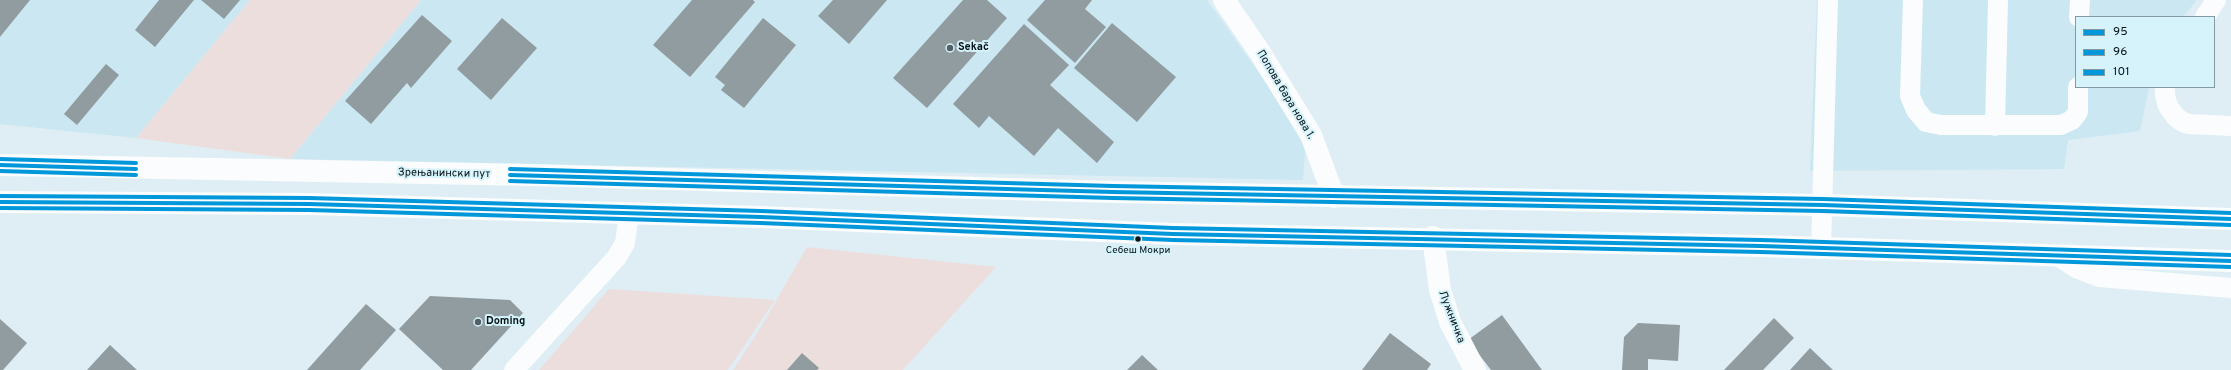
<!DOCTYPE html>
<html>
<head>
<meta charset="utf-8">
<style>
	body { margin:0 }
	#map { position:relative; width:2231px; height:370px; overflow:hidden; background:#deeef4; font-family:Overpass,sans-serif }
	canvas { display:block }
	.legend { position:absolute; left:2075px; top:16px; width:140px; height:72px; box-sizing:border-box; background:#d6f3fc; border:1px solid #8499a0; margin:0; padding:5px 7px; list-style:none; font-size:12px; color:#081316 }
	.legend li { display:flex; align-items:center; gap:8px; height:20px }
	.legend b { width:20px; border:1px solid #8499a0 }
</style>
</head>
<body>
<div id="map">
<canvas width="2231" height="370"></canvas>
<ul class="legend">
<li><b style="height:5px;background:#0098da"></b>95</li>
<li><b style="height:5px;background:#0098da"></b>96</li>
<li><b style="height:5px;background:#0098da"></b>101</li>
</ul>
</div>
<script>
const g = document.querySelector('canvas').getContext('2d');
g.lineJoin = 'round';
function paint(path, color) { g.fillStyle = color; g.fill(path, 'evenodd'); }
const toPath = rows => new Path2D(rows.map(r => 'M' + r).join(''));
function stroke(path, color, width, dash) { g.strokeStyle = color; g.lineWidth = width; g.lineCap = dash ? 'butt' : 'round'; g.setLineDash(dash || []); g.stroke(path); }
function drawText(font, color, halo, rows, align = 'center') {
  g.font = font + ' Overpass,sans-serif'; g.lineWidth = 4; g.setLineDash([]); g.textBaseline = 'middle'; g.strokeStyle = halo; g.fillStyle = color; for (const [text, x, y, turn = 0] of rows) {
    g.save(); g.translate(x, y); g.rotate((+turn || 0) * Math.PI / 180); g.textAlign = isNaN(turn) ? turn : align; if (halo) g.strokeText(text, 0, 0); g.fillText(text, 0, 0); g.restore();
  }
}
const built = toPath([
	[0,0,250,0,136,138,0,124],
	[421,0,1207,0,1306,139,1303,180,290,159],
	[1817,0,2197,0,2183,17,2076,17,2076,87,2149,87,2140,131,2068,140,2064,169,1810,171]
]);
const green = toPath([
	[250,0,421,0,290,159,136,138],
	[807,247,996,267,903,370,733,370,761,327],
	[609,289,775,300,728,370,539,370]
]);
const building = toPath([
	[0,0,30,0,0,37],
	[159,0,194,0,155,47,135,30],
	[201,0,240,0,224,19],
	[692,0,753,0,755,2,690,77,653,45],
	[833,0,887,0,849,44,818,16],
	[963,0,987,0,1007,18,927,108,893,78],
	[1045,0,1092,0,1085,9,1106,27,1075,63,1027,20],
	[422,15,452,41,411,88,407,83,371,124,345,101],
	[502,18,537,48,491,100,457,69],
	[763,18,796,45,744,108,721,90,725,85,715,77],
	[1112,23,1176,77,1137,122,1074,68],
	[1024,24,1069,65,1050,85,1114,142,1097,163,1058,128,1034,156,989,116,979,128,953,104],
	[106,64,119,75,77,125,64,114],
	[430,296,510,300,523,313,471,370,443,370,399,329],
	[366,304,396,330,360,370,307,370],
	[1502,315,1542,370,1491,370,1468,340],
	[1774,318,1794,338,1763,370,1724,370],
	[0,319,27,343,3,370,0,370],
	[1638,323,1680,325,1678,361,1648,359,1648,370,1622,370,1624,337],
	[1390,333,1431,364,1427,370,1362,370],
	[110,345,137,370,87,370],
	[1810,348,1833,370,1790,370],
	[802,353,819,368,817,370,787,370],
	[1142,355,1158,370,1127,370]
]);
const service = toPath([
	[1913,0,1910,96,1916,110,1926,122,1941,125,2061,125,2072,120,2078,112,2078,87],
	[2079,17,2080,0],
	[2205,17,2216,0],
	[2165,87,2165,95,2168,106,2175,116,2181,121,2188,124,2231,126],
	[1995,126,1998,0],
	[1821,249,1828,0],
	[2059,257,2078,269,2099,277,2231,288],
	[514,370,617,257,625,243,629,214]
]);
const minor = toPath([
	[1224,0,1259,51,1311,135,1334,197],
	[1433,237,1440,290,1450,322,1475,370]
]);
const secondary = toPath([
	[0,165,531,175,1113,192,1823,205,2231,219],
	[0,202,309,204,761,217,1173,234,1761,246,2231,261]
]);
const bus1 = toPath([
	[0,165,136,169],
	[510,175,1113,192,1823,205,2231,219],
	[0,202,309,204,761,217,1173,234,1761,246,2231,261]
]);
const bus2 = toPath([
	[0,171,136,175],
	[510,181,1113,198,1823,211,2231,225],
	[0,208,309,210,761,223,1173,240,1761,252,2231,267]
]);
const bus3 = toPath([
	[0,159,136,163],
	[510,169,1113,186,1823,199,2231,213],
	[0,196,309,198,761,211,1173,228,1761,240,2231,255]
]);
const markers = [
	[950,48,4,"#536064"],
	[1138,239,3.5,"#081316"],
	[478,322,4,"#536064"]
];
const busNames = [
	["Себеш Мокри",1138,251]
];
const poiNames = [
	["Sekač",958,48],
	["Doming",486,322]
];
const streetNames = [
	["Попова бара нова 1.",1285,95,59],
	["Зрењанински пут",444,174,1],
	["Лужничка",1451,317,69]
];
paint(built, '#cbe7f1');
paint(green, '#eddede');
paint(building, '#909ca0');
stroke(service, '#fafcfd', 20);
stroke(minor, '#fafcfd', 22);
stroke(secondary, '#fafcfd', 22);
stroke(bus1, '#0098da', 4);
stroke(bus2, '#0098da', 4);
stroke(bus3, '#0098da', 4);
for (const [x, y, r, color] of markers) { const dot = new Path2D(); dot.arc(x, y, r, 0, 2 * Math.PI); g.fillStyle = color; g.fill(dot); stroke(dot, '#d6f3fc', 1.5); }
drawText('10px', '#081316', '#d6f3fc', busNames);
drawText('bold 11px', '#081316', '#d6f3fc', poiNames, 'left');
drawText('11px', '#081316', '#d6f3fc', streetNames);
</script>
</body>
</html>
